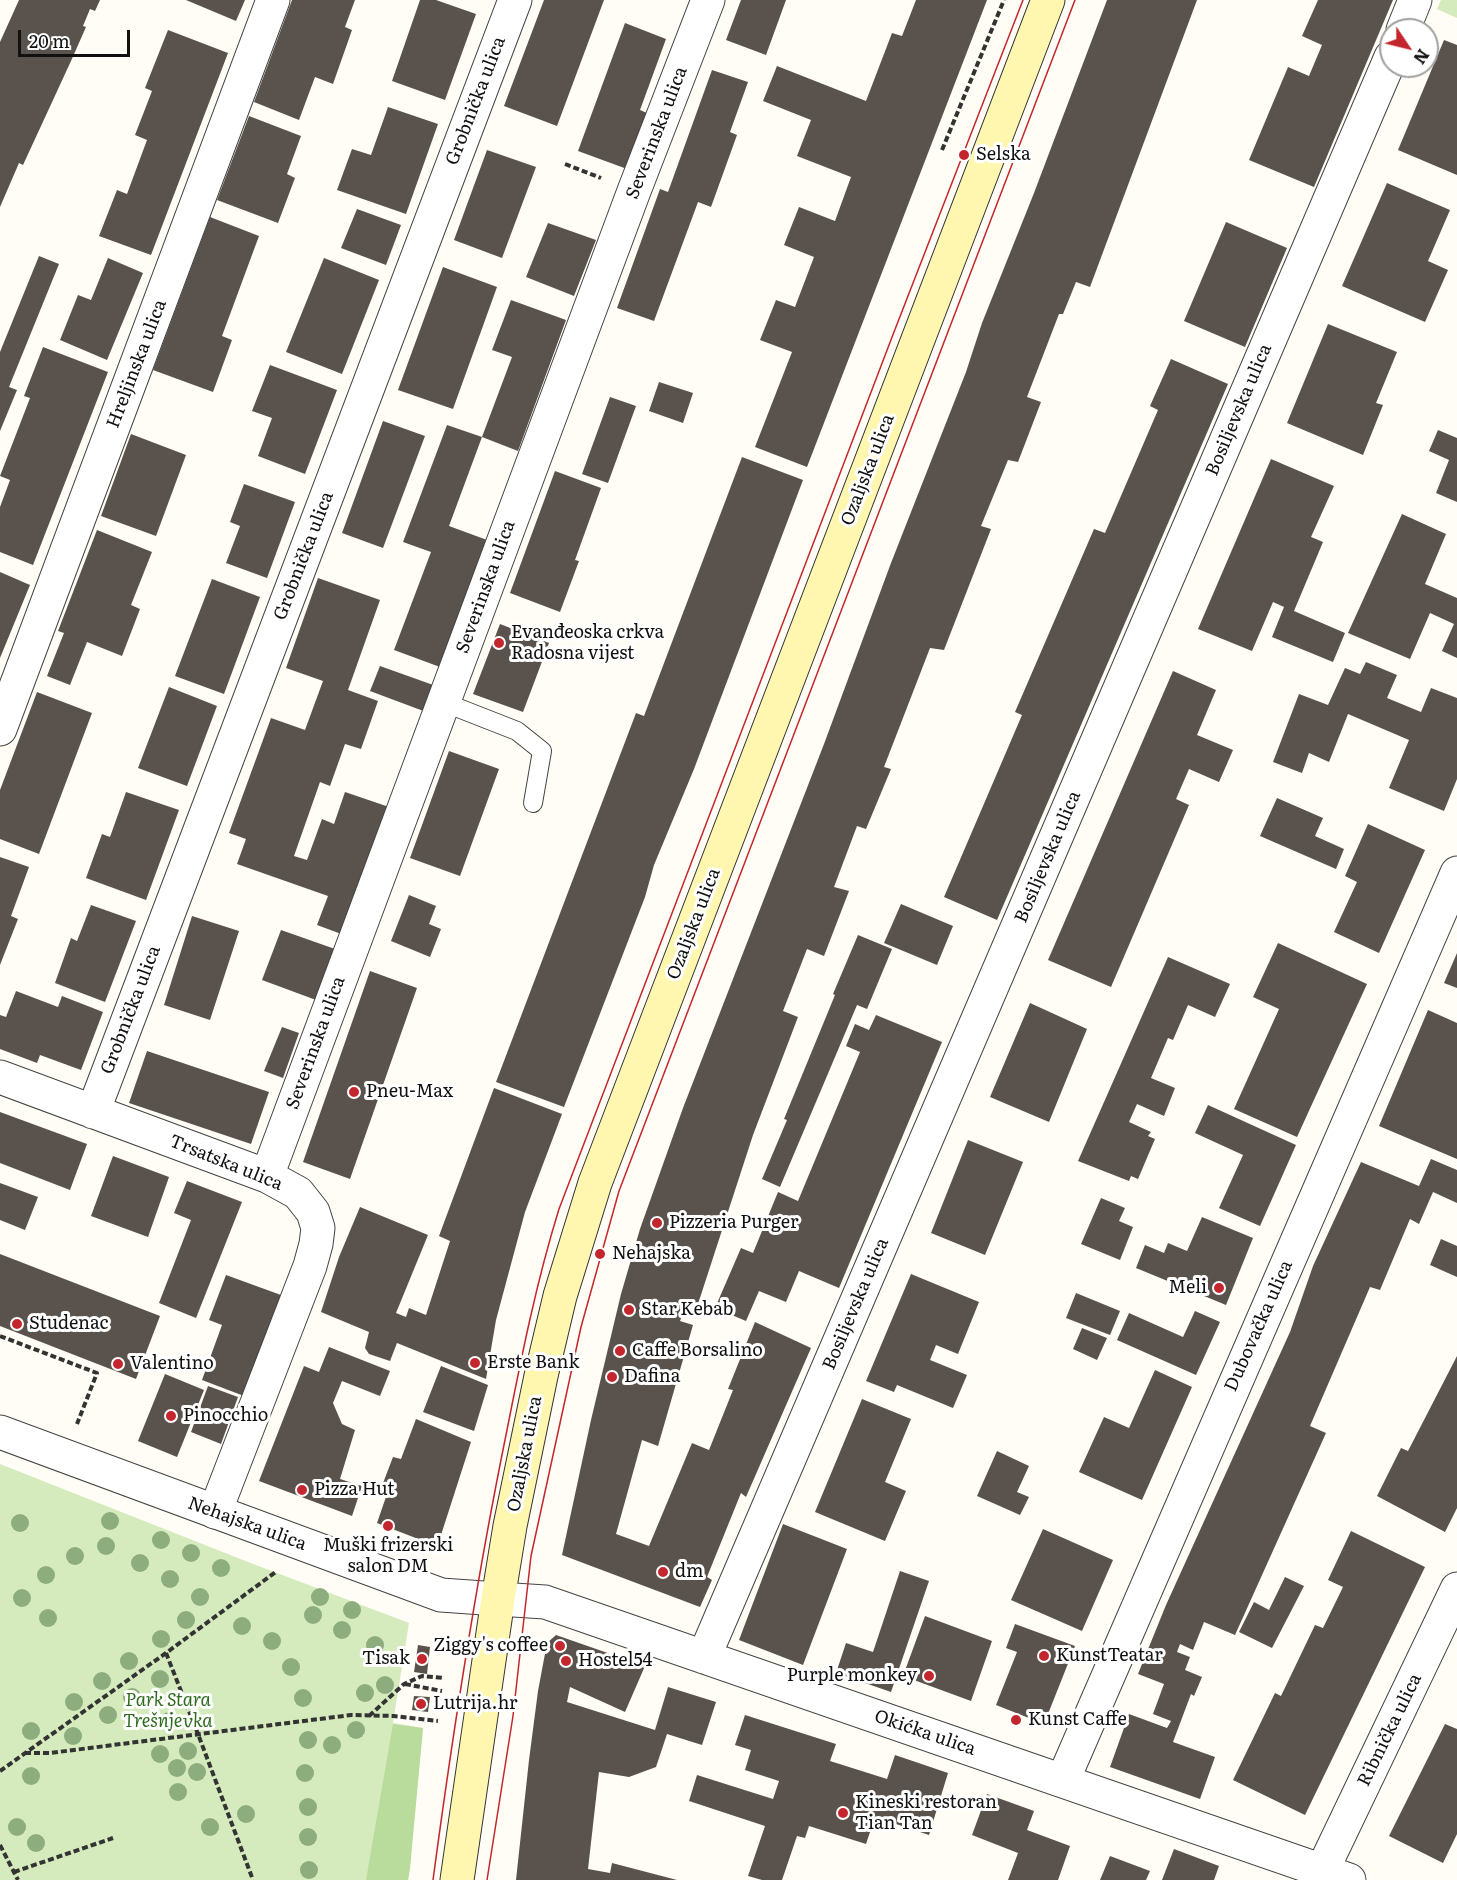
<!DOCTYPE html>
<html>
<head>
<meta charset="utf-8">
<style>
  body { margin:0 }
  #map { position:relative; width:1457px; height:1880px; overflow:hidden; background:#fffdf5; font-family:Literata,serif }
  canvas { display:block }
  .north { position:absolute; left:1379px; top:18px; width:60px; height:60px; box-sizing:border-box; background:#fff; border:2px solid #a0a0a0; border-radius:50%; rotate:125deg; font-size:16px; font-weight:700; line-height:24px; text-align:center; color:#111 }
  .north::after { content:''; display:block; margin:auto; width:21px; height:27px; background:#c4262e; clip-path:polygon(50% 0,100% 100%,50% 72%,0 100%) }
  .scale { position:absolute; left:18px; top:30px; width:112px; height:27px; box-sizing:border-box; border:3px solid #111; border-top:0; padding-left:8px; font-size:18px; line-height:21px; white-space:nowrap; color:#111; -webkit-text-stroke:4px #fff; paint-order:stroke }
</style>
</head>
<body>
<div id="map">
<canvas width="1457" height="1880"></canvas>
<div class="north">N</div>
<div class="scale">20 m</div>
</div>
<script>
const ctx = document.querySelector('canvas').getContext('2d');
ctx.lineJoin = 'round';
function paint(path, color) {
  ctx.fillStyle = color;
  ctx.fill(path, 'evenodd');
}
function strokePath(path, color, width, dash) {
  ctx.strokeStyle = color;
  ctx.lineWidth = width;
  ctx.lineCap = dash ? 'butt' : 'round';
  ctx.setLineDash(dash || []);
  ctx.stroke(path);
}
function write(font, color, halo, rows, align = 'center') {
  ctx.font = font + ' Literata,serif';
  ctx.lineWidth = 6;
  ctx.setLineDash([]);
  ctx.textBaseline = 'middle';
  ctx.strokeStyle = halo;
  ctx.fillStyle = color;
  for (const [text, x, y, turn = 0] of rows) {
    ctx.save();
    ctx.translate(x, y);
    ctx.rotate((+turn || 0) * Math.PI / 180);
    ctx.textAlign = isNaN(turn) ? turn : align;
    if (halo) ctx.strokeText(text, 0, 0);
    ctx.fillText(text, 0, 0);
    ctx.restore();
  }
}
paint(new Path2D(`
  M 1441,0 L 1457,0 L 1457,18 L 1437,9 Z
  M 0,1464 L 248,1562 L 409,1623 L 393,1723 L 423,1728 L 408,1880 L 0,1880 Z`), '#d5ebbd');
paint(new Path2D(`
  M 393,1724 L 423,1728 L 410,1869 L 408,1880 L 366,1880 Z`), '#b9dc9c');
paint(new Path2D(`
  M 19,0 L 100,0 L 95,11 L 90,9 L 83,26 L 86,27 L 71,61 L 23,165 L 19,163 L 0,207 L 0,42 Z
  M 186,0 L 245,0 L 236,21 Z
  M 292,0 L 355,0 L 345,27 L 352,30 L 333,84 L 315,77 L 299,120 L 254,102 Z
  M 420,0 L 436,0 L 476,14 L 445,100 L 392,81 Z
  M 544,0 L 604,0 L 557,126 L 504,106 Z
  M 741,0 L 786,0 L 766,55 L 726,40 Z
  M 916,0 L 987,0 L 807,467 L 755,447 L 792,352 L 760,340 L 776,300 L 795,307 L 814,257 L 784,245 L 799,207 L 835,221 L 851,177 L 797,156 L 811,120 L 763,101 L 777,66 L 866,101 L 892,33 L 902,36 Z
  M 1107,0 L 1197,0 L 1090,287 L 1076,282 L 1063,314 L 1059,314 L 1027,397 L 1041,402 L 1018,462 L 1008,460 L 981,526 L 991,529 L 944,650 L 930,648 L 884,767 L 891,769 L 866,829 L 857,826 L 834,887 L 849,891 L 824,956 L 807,949 L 783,1011 L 798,1017 L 753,1135 L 697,1307 L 687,1302 L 680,1321 L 693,1325 L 658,1446 L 642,1440 L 616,1534 L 649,1546 L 692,1443 L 709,1450 L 733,1390 L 728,1389 L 755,1322 L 811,1348 L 746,1497 L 741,1493 L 707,1577 L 712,1580 L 700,1607 L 562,1555 L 591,1420 L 621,1294 L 640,1229 L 683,1108 L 824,744 L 891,563 L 966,372 L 982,323 L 1034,193 Z
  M 1318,0 L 1393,0 L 1314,187 L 1249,160 L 1288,67 L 1309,76 L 1322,45 L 1302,36 Z
  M 625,23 L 666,39 L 640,110 L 647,113 L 627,169 L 578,151 Z
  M 168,30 L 228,53 L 151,255 L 99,236 L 117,190 L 127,194 L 147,140 L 135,135 L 152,91 L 145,88 Z
  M 1444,40 L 1457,45 L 1457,175 L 1398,150 Z
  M 712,70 L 748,82 L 730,132 L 737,135 L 711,207 L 698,202 L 654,321 L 617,308 L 660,189 L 668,192 Z
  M 388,107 L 438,124 L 406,214 L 337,190 L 352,149 L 371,155 Z
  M 249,116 L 301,136 L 287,174 L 295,178 L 278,223 L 217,200 Z
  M 487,150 L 536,167 L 502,258 L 454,240 Z
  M 1387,183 L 1450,210 L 1428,261 L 1448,270 L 1425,322 L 1342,286 Z
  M 357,209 L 401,225 L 386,265 L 341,248 Z
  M 210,217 L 259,236 L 222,336 L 232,340 L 213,392 L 153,370 Z
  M 1226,222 L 1287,248 L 1245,347 L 1184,321 Z
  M 548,223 L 596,240 L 574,296 L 526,277 Z
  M 39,256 L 59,264 L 9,387 L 17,390 L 0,431 L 0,352 Z
  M 108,258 L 143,273 L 107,360 L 60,340 L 78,295 L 91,300 Z
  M 324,258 L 379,280 L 342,374 L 286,352 Z
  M 443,267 L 497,287 L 453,409 L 398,390 Z
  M 511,300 L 566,320 L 518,451 L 482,437 L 512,357 L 492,350 Z
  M 1328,324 L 1397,352 L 1376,403 L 1383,405 L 1363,455 L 1287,423 Z
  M 43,347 L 108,372 L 33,565 L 0,552 L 0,507 L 10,480 L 0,476 L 30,398 L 24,396 Z
  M 1171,359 L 1228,384 L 997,920 L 944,897 L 1022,715 L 1015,712 L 1094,529 L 1105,533 L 1158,410 L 1150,406 Z
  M 270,365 L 337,390 L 305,474 L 258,456 L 272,418 L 252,411 Z
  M 659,382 L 693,393 L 683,423 L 649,411 Z
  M 610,397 L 636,406 L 608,483 L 582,474 Z
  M 383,421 L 425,436 L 383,548 L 342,533 Z
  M 447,425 L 482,437 L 449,526 L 487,540 L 440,667 L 394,650 L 431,552 L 403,542 Z
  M 1438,430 L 1457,438 L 1457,502 L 1436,493 L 1449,460 L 1429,451 Z
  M 131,434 L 186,455 L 156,536 L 101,516 Z
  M 742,457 L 803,480 L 694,769 L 654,865 L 645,897 L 564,1107 L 496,1082 L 636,713 L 644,716 Z
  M 1271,459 L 1334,486 L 1311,537 L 1323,542 L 1294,611 L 1345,633 L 1333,662 L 1272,637 L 1284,607 L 1273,602 L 1252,651 L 1198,629 Z
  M 555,471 L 601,488 L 575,560 L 579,561 L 560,612 L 510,593 Z
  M 244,484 L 295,502 L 267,578 L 226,563 L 240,526 L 230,522 Z
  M 1402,514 L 1446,534 L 1425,584 L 1457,598 L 1457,658 L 1442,651 L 1454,624 L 1430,613 L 1410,659 L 1348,633 Z
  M 97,530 L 152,552 L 131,605 L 140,609 L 122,656 L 87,642 L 70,685 L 47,676 L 64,633 L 58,631 Z
  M 0,572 L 30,585 L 0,658 Z
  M 318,578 L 380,600 L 348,690 L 378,701 L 361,749 L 345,744 L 330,786 L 320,782 L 294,856 L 307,860 L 322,819 L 334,824 L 345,792 L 389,807 L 344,935 L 317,925 L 328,896 L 237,864 L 246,839 L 229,833 L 271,718 L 305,730 L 323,681 L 286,668 Z
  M 212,579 L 260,597 L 224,694 L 175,676 Z
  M 500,624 L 549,643 L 523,712 L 473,694 Z
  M 1366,662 L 1397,675 L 1387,698 L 1421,712 L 1431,688 L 1457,698 L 1457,779 L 1444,811 L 1389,788 L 1409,740 L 1348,714 L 1329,762 L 1309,753 L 1302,773 L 1273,762 L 1299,694 L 1328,705 L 1345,668 L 1360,674 Z
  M 380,666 L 436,686 L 426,712 L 370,691 Z
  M 1173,671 L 1216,690 L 1197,735 L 1233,750 L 1219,782 L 1189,769 L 1176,799 L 1189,805 L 1111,987 L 1048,960 Z
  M 169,687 L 217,706 L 187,786 L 138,768 Z
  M 37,692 L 92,713 L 39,854 L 0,839 L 0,790 Z
  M 449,751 L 499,769 L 460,876 L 410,858 Z
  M 126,792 L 179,810 L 146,900 L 86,878 L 102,834 L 110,837 Z
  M 1277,798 L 1323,818 L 1315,836 L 1344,849 L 1336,869 L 1260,836 Z
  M 1368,824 L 1425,850 L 1379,953 L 1334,932 L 1357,882 L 1345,876 Z
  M 0,857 L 29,867 L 11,916 L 18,919 L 0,965 Z
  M 409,895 L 436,906 L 429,924 L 441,929 L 430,957 L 391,941 Z
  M 901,904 L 953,926 L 937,965 L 884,943 Z
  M 91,905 L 136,921 L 105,1002 L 55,983 L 71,938 L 77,941 Z
  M 192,916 L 239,931 L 210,1020 L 164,1005 Z
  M 281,930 L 335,949 L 316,1000 L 262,980 Z
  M 858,935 L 892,949 L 867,1009 L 857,1005 L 780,1187 L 762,1179 L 787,1120 L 784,1119 L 835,995 L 833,994 Z
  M 1278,943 L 1367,984 L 1297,1137 L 1234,1109 L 1279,1009 L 1253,997 Z
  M 1457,953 L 1457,988 L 1444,983 Z
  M 1168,957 L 1230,984 L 1215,1017 L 1188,1005 L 1173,1040 L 1168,1038 L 1151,1078 L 1175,1088 L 1164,1116 L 1137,1104 L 1129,1122 L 1151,1132 L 1148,1136 L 1155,1139 L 1138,1179 L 1131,1176 L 1129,1181 L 1078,1161 Z
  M 370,971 L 417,988 L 350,1179 L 303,1162 Z
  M 16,991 L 58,1007 L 62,996 L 103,1012 L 81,1070 L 40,1055 L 37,1063 L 0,1049 L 0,1015 L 6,1017 Z
  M 1030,1003 L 1087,1029 L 1049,1122 L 990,1097 Z
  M 1428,1010 L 1457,1023 L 1457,1159 L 1379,1126 Z
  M 876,1015 L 942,1042 L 839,1288 L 799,1271 L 786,1302 L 759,1291 L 746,1321 L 715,1308 L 741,1248 L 753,1253 L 778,1192 L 798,1201 L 860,1052 L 846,1046 L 855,1024 L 869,1030 Z
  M 282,1027 L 299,1033 L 283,1078 L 264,1071 Z
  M 147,1051 L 269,1092 L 251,1144 L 129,1103 Z
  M 494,1088 L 562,1114 L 525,1212 L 496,1320 L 486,1379 L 397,1343 L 390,1361 L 369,1354 L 365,1348 L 369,1332 L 321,1312 L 339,1257 L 360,1207 L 428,1235 L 396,1313 L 406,1317 L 409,1308 L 426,1315 L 450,1241 L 439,1236 Z
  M 1208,1105 L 1296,1145 L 1260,1226 L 1219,1208 L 1243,1155 L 1195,1133 Z
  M 0,1112 L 87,1144 L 70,1190 L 0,1163 Z
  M 968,1140 L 1023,1162 L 985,1255 L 931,1233 Z
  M 113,1156 L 169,1177 L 148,1237 L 91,1216 Z
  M 1431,1159 L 1457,1170 L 1457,1203 L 1433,1192 L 1419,1224 L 1410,1219 L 1380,1290 L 1370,1287 L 1310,1426 L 1326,1433 L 1235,1635 L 1204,1622 L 1193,1650 L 1180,1644 L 1177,1652 L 1190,1657 L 1185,1670 L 1202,1677 L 1194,1696 L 1191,1694 L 1173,1742 L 1215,1757 L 1200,1799 L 1110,1767 L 1129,1714 L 1167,1728 L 1171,1721 L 1153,1714 L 1164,1684 L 1138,1674 L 1166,1605 L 1290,1332 L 1313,1266 L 1361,1162 L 1419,1186 Z
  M 187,1181 L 242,1202 L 196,1318 L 159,1303 L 191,1220 L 174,1213 Z
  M 0,1183 L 38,1197 L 25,1230 L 0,1220 Z
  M 1101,1198 L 1125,1208 L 1119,1221 L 1133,1227 L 1120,1260 L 1081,1244 Z
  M 1202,1217 L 1253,1238 L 1226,1305 L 1136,1268 L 1145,1245 L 1164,1253 L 1168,1243 L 1187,1251 Z
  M 1441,1239 L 1457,1246 L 1457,1277 L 1430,1265 Z
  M 0,1254 L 160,1316 L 136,1379 L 0,1326 Z
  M 911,1274 L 979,1302 L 958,1354 L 936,1345 L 930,1360 L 967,1375 L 953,1408 L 897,1385 L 894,1392 L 866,1381 Z
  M 226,1275 L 281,1295 L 244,1396 L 202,1380 L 222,1325 L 209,1320 Z
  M 1076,1293 L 1120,1311 L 1110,1335 L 1066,1318 Z
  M 1195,1311 L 1220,1322 L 1196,1375 L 1117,1340 L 1129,1313 L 1183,1337 Z
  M 1082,1328 L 1107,1338 L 1097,1360 L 1073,1349 Z
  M 329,1347 L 390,1371 L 380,1396 L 342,1381 L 333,1403 L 342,1424 L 355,1430 L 340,1479 L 362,1486 L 352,1516 L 259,1481 L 304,1366 L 319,1372 Z
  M 1457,1356 L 1457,1508 L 1445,1532 L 1377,1496 L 1401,1448 L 1408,1451 Z
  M 441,1366 L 488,1385 L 474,1431 L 423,1412 Z
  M 1155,1370 L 1192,1387 L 1142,1500 L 1079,1472 L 1104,1417 L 1129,1428 Z
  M 165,1374 L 204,1390 L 177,1457 L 138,1441 Z
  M 208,1386 L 238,1397 L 221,1444 L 191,1432 Z
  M 862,1399 L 911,1419 L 885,1482 L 906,1491 L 885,1541 L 815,1512 Z
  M 416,1419 L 471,1442 L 441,1535 L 426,1542 L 377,1523 L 387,1494 L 380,1491 L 393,1457 L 401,1459 Z
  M 997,1451 L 1029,1466 L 1017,1492 L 1029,1497 L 1020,1515 L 977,1496 Z
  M 783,1524 L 847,1549 L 803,1665 L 739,1640 Z
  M 1043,1529 L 1113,1560 L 1082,1631 L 1011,1600 Z
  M 1351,1531 L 1425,1567 L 1305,1815 L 1233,1780 L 1275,1693 L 1281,1696 L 1315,1625 L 1323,1628 L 1343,1587 L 1328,1580 Z
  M 900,1571 L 929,1581 L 891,1692 L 836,1673 L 846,1643 L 873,1652 Z
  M 1285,1577 L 1304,1586 L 1272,1648 L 1239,1632 L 1254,1602 L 1269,1610 Z
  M 925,1616 L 992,1641 L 971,1701 L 903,1676 Z
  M 1015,1624 L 1075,1646 L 1044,1724 L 996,1705 L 1017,1652 L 1006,1648 Z
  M 556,1635 L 645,1666 L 625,1712 L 570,1687 L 567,1702 L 655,1730 L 668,1687 L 716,1702 L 702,1745 L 667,1734 L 656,1767 L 629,1777 L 599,1772 L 588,1869 L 610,1873 L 612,1863 L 677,1880 L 516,1880 L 529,1760 L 538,1691 L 547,1643 Z
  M 418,1645 L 430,1647 L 427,1674 L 414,1672 Z
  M 414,1696 L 430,1697 L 428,1712 L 412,1710 Z
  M 745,1715 L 836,1744 L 830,1761 L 887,1779 L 895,1755 L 948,1773 L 929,1835 L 875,1817 L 866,1844 L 809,1826 L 805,1838 L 797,1836 L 782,1880 L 762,1880 L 748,1876 L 765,1826 L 689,1801 L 697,1775 L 773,1799 L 779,1781 L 745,1770 L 751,1750 L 735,1745 Z
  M 1445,1724 L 1457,1729 L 1457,1834 L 1443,1863 L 1389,1836 Z
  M 987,1794 L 1034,1811 L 1027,1830 L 1070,1846 L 1058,1880 L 1008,1880 L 1018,1853 L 972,1835 Z
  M 1174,1849 L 1219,1866 L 1214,1880 L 1162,1880 Z
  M 1110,1856 L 1150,1871 L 1146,1880 L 1100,1880 Z`), '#5a524d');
const service = new Path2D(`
  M 443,702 L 517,731 L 542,751 L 533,803`);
const minor = new Path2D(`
  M 1403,30 L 1415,0
  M 0,729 L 273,0
  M 0,1077 L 267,1176 L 298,1193 L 313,1212 L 318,1228 L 316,1244 L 310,1266 L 215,1512
  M 93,1112 L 515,0
  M 267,1176 L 634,191 L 708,0
  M 498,1599 L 545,1602 L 1349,1880
  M 704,1657 L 1391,57
  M 1063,1780 L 1457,873
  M 1322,1871 L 1457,1589`);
const tertiary = new Path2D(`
  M 0,1432 L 441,1595 L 498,1599`);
const secondary = new Path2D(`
  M 457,1880 L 498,1599 L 510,1526 L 541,1376 L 560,1296 L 595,1183 L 1048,0`);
strokePath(service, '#444', 20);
strokePath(minor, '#444', 35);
strokePath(tertiary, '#444', 35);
strokePath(secondary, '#333', 35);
strokePath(new Path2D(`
  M 942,150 L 1004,0
  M 565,164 L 601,178
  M 0,1336 L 97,1373 L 77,1424
  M 166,1653 L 198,1734 L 253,1880
  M 405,1684 L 442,1691
  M 369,1716 L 404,1684 L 422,1676 L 444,1678
  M 25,1753 L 50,1753 L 351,1715 L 394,1716 L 438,1721
  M 0,1771 L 166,1653 L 277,1571
  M 0,1845 L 18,1880
  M 14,1872 L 113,1838`), '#333', 4, [6, 3]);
strokePath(service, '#fff', 18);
strokePath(minor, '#fff', 33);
strokePath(tertiary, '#fff', 33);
strokePath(secondary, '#fff6b0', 33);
strokePath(new Path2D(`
  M 433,1880 C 453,1731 476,1582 506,1435 C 521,1359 536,1283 559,1209 L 894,332 L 1023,0
  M 487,1880 L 513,1716 L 531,1556 L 581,1327 L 619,1191 L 1075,0`), '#c4262e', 1.5);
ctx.fillStyle = '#8dad7f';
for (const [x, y] of [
  [110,1521],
  [20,1523],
  [161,1540],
  [106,1546],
  [191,1553],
  [75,1556],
  [140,1563],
  [221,1568],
  [46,1575],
  [170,1579],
  [200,1597],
  [320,1597],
  [22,1598],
  [352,1610],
  [313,1615],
  [48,1618],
  [186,1620],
  [242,1626],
  [342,1630],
  [161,1639],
  [272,1641],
  [375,1645],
  [129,1661],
  [291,1667],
  [160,1679],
  [102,1681],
  [385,1685],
  [365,1693],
  [132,1697],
  [303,1698],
  [74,1702],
  [108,1715],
  [169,1721],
  [356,1730],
  [31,1731],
  [73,1736],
  [308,1740],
  [332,1745],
  [188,1751],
  [160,1754],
  [177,1768],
  [197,1772],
  [305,1773],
  [31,1776],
  [178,1792],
  [308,1807],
  [246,1814],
  [17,1827],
  [210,1827],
  [308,1837],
  [36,1843],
  [309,1870]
]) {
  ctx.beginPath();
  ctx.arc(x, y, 9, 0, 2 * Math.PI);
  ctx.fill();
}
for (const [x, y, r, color] of [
  [964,155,6,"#c4262e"],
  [499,643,6,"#c4262e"],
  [354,1092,6,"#c4262e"],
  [657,1223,6,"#c4262e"],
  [600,1254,6,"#c4262e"],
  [1219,1288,6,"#c4262e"],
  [629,1310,6,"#c4262e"],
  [17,1324,6,"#c4262e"],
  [620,1351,6,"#c4262e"],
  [475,1363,6,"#c4262e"],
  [118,1364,6,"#c4262e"],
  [612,1377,6,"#c4262e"],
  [171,1416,6,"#c4262e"],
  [302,1490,6,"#c4262e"],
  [388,1526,6,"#c4262e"],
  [663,1572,6,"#c4262e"],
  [560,1646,6,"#c4262e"],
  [1044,1656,6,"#c4262e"],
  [422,1659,6,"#c4262e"],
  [566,1661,6,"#c4262e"],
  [929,1676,6,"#c4262e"],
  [421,1704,6,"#c4262e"],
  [1016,1720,6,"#c4262e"],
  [843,1813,6,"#c4262e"]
]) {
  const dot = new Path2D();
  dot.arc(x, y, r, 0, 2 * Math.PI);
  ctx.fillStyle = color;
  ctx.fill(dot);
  strokePath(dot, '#fff', 2);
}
write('18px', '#111', '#fff', [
  ["Grobnička ulica",476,101,-69],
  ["Severinska ulica",657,133,-69],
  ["Hreljinska ulica",137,364,-69],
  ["Bosiljevska ulica",1239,410,-67],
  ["Ozaljska ulica",868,470,-69],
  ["Grobnička ulica",304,556,-69],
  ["Severinska ulica",486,587,-70],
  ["Bosiljevska ulica",1048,857,-67],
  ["Ozaljska ulica",694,924,-69],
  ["Grobnička ulica",131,1010,-69],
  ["Severinska ulica",316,1043,-70],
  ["Trsatska ulica",226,1163,22],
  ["Bosiljevska ulica",856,1304,-67],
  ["Dubovačka ulica",1259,1326,-66],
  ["Ozaljska ulica",525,1454,-79],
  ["Nehajska ulica",247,1524,20],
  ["Ribnička ulica",1390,1730,-64],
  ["Okićka ulica",925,1733,19]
]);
write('18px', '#111', '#fff', [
  ["Selska",976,155],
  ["Evanđeoska crkva",511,633],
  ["Radosna vijest",511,654],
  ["Pneu-Max",366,1092],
  ["Pizzeria Purger",669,1223],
  ["Nehajska",612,1254],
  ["Meli",1207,1288,"right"],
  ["Star Kebab",641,1310],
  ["Studenac",29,1324],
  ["Caffe Borsalino",632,1351],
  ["Erste Bank",487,1363],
  ["Valentino",130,1364],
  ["Dafina",624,1377],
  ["Pinocchio",183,1416],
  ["Pizza Hut",314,1490],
  ["Muški frizerski",388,1546,"center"],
  ["salon DM",388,1567,"center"],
  ["dm",675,1572],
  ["Ziggy's coffee",548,1646,"right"],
  ["KunstTeatar",1056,1656],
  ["Tisak",410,1659,"right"],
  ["Hostel54",578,1661],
  ["Purple monkey",917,1676,"right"],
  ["Lutrija.hr",433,1704],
  ["Kunst Caffe",1028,1720],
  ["Kineski restoran",855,1803],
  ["Tian Tan",855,1824]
], 'left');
write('italic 18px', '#2f6b1f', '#fff', [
  ["Park Stara",168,1701],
  ["Trešnjevka",168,1722]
]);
</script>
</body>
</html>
